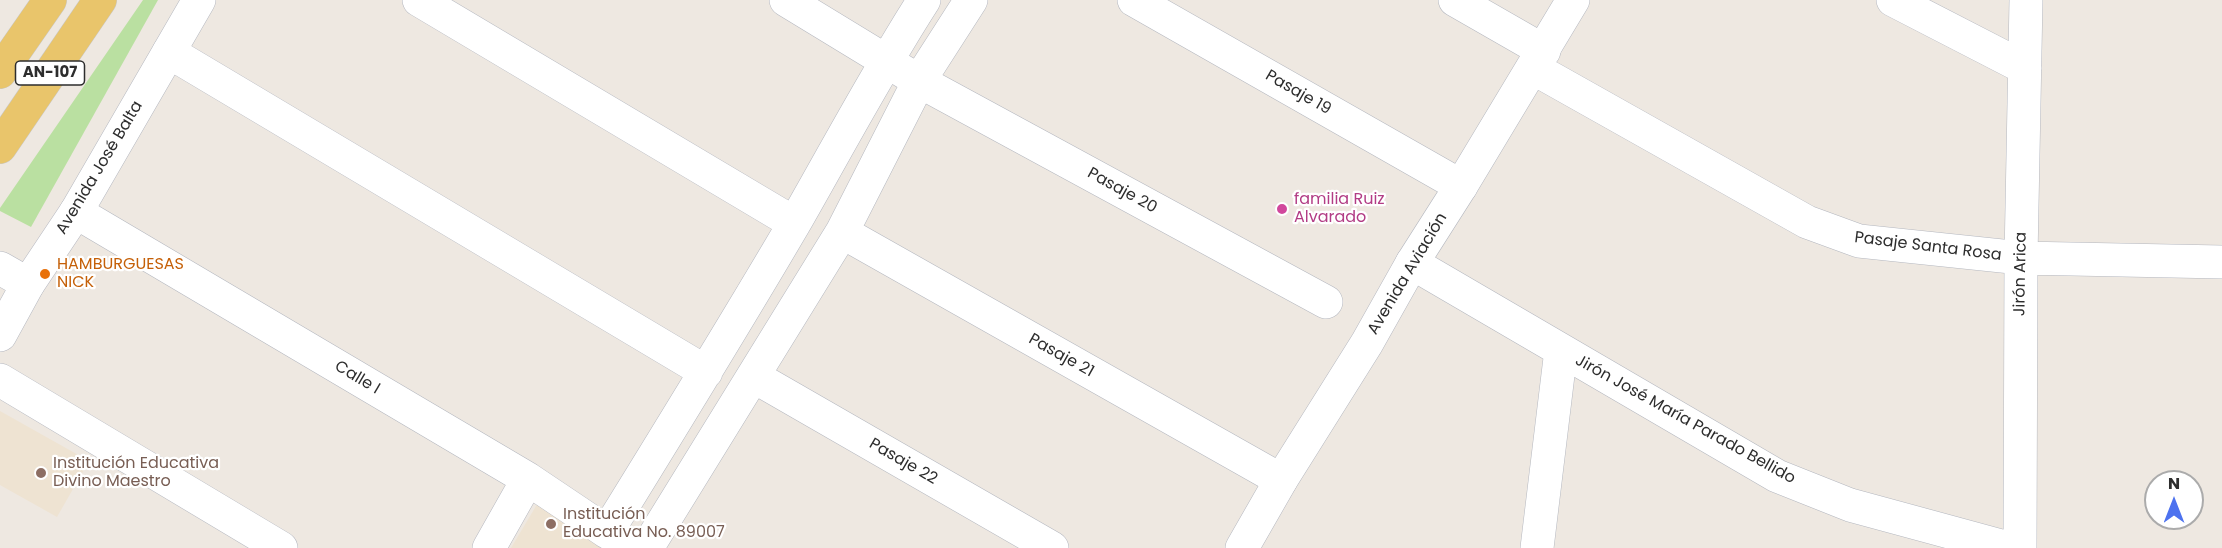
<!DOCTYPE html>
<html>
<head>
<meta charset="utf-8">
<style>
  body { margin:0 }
  #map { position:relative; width:2222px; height:548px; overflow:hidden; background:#eee8e1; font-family:Poppins,sans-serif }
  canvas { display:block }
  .north { position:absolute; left:2144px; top:470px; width:60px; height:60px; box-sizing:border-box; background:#fff; border:2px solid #ababab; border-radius:50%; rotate:0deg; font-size:16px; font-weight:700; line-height:24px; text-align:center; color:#2d2d2d }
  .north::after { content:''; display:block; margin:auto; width:21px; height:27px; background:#4d72ef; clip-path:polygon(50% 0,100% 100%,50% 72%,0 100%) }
</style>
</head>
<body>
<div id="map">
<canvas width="2222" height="548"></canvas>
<div class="north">N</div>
</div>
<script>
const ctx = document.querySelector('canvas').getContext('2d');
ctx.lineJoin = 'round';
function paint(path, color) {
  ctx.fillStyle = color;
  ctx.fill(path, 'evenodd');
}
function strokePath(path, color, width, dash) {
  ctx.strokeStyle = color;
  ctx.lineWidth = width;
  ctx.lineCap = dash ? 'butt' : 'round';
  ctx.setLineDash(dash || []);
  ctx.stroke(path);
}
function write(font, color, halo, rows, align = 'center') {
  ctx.font = font + ' Poppins,sans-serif';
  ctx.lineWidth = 4.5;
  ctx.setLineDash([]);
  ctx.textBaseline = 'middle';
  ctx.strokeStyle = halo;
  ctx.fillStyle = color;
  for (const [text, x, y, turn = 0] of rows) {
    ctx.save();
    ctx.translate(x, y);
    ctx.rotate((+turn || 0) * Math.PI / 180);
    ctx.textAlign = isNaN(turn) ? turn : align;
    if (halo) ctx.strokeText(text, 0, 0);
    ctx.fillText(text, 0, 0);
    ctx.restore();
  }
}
paint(new Path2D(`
  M 0,411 L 89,461 L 57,517 L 0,485 Z
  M 539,501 L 616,548 L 511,548 Z`), '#eee3d2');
paint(new Path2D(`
  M 143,0 L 158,0 L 31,227 L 0,211 L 0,208 Z`), '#bae0a1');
const street = new Path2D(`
  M 419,0 L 794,223
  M 786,0 L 919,81 L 1326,302
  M 1134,0 L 1461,186
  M 1455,0 L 1544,51
  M 1893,0 L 2025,68
  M 169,52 L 706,372
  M 1533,68 L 1807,222 L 1859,241 L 2021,258 L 2222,262
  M 76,212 L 528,479 L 607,532 L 635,548
  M 842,232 L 1281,480
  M 1412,263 L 1777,476 L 1850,505 L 2008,548
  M 0,268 L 28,284
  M 753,376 L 1052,548
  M 0,380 L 281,548
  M 607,532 C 670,430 733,328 794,224 C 837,149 877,73 924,0
  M 489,548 L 528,479
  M 647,548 L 842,232 L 919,81 L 971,0
  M 1537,548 L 1561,350
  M 2020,548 L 2021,258 L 2026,0`);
const secondary = new Path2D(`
  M 0,335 L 28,284 L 76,212 L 199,0
  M 1242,548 L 1281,480 L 1367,343 L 1412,263 L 1461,186 L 1573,0`);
const primary = new Path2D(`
  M 0,72 L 50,0
  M 0,147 L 100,0`);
strokePath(street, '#b4b7bf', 34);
strokePath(secondary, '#b4b7bf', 34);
strokePath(primary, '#c8c8c8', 34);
strokePath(street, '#fff', 33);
strokePath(secondary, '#fff', 33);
strokePath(primary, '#e9c56b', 33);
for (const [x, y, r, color] of [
  [1282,209,6,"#d1479c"],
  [45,274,6,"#e8710a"],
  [41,473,6,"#8d6e63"],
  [551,524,6,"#8d6e63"]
]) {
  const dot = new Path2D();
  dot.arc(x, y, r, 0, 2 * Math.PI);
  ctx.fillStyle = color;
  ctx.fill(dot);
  strokePath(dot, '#fff', 2);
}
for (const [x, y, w] of [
  [50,73,69]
]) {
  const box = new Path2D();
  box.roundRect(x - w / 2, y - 12, w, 24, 4.5);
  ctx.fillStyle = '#fff';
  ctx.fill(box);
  strokePath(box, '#2d2d2d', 1.5);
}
write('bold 15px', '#2d2d2d', null, [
  ["AN-107",50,73]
]);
write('16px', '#2d2d2d', '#fff', [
  ["Pasaje 19",1298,93,30],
  ["Avenida José Balta",100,168,-59],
  ["Pasaje 20",1122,191,29],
  ["Pasaje Santa Rosa",1928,247,7],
  ["Avenida Aviación",1408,274,-59],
  ["Jirón Arica",2021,274,-89],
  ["Pasaje 21",1061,356,29],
  ["Calle I",357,378,31],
  ["Jirón José María Parado Bellido",1685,420,29],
  ["Pasaje 22",903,462,30]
]);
write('16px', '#b23c85', '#fff', [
  ["familia Ruiz",1294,200],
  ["Alvarado",1294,218]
], 'left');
write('16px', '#c56008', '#fff', [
  ["HAMBURGUESAS",57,265],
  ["NICK",57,283]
], 'left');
write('16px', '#785e54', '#fff', [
  ["Institución Educativa",53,464],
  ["Divino Maestro",53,482],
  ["Institución",563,515],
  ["Educativa No. 89007",563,533]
], 'left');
</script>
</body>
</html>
